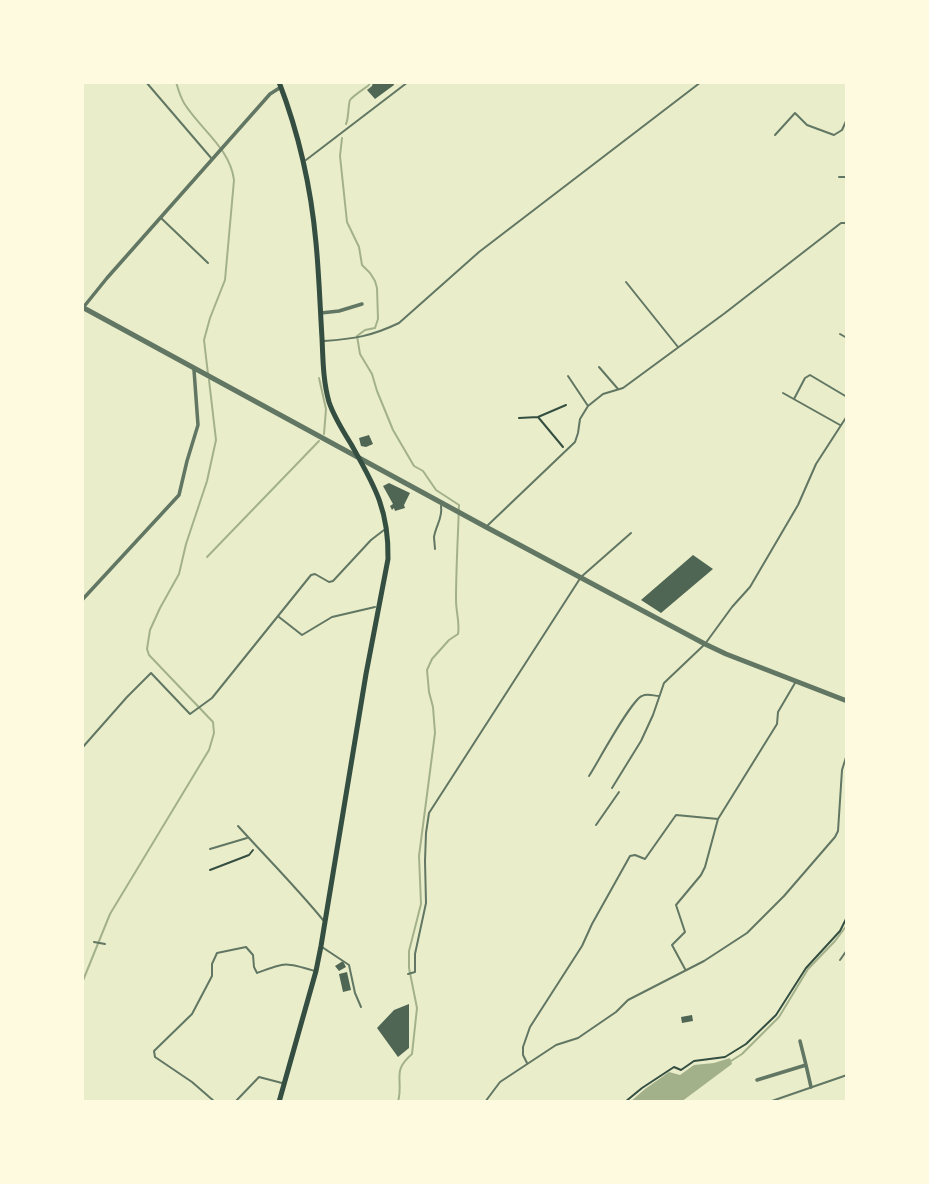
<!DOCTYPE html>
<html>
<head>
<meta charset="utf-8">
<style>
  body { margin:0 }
  #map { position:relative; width:929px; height:1184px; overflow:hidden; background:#e9edc9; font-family:Barlow,sans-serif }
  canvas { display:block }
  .frame { position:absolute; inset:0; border:84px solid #fefae0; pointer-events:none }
</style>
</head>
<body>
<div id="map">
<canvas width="929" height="1184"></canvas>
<div class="frame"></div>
</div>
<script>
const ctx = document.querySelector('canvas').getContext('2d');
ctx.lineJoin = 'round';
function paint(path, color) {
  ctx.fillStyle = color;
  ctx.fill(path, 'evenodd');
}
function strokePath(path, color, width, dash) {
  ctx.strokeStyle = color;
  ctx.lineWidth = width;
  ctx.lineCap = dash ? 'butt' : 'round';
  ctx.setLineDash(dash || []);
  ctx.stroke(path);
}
paint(new Path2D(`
  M 730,1058 L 732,1064 L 681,1102 L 630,1102 L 645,1089 L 669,1072 L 680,1075 L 694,1065 L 714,1063 Z`), '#a3b18a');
strokePath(new Path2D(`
  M 176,82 C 178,89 180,96 184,103 C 200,129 230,148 234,180 L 225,280 L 210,318 L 204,340 L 208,374
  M 346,124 C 349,117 348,105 350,100 C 354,95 364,89 369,85 L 370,82
  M 342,138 L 340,156 L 347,222 L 359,247 L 362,265 L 370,273 L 375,281 L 377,288 L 378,319 L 375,328 L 365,330 L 357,336 L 360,354 L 372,374 L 377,391 L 393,430 L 414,466 L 423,471 L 436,490 L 459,505 C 458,537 456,569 456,600 C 456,612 460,623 458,634 L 449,640 L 432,659 L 427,670 L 429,692 L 433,707 L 435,733 L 419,856 L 421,904 L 409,951 L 409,968 L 417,1008 L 412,1054 C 391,1072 404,1079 398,1102
  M 319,378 L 326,409 L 324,434
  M 207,557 L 319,441
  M 82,983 L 110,914 L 209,750 L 214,733 L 213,722 L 149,655 L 147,649 L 150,630 L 160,608 L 179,574 L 186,544 L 207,481 L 216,440 L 209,380
  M 731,1061 L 742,1054 L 779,1017 L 808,969 L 835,941 L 847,925`), '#a3b18a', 2);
paint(new Path2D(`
  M 373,82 L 393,82 L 394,85 L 375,99 L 367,90 L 372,86 Z
  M 369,435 L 373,444 L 366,447 L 361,446 L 359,438 Z
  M 389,483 L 410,493 L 404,505 L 405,508 L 395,511 L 394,508 L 392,510 L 390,506 L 393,504 L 383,486 Z
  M 693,555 L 713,569 L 661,613 L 641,600 Z
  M 343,961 L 346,967 L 339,971 L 335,966 Z
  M 347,972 L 351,990 L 343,992 L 339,974 Z
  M 409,1004 L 409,1048 L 398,1057 L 377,1028 L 394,1010 Z
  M 692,1015 L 693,1021 L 682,1023 L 681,1017 Z`), '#4f6655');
strokePath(new Path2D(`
  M 538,417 L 563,447
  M 519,418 L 538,417 L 566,405
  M 210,870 L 249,855 L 253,850
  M 625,1102 L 642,1088 L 674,1067 L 681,1070 L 694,1061 L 725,1057 L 746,1044 L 776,1015 L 806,968 L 840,931 L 847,917`), '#344e41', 2);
strokePath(new Path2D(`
  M 146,82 L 212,159
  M 775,135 L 795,113 L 807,125 L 834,135 L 842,130 L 847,119
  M 306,160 L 408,82
  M 839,177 L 847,177
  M 161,218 L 208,263
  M 626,282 L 678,347
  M 840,334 L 847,338
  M 324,341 C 354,339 372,336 399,323 L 479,252 L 701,82
  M 599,367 L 618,389
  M 568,376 L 588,406
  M 783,393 L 840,425
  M 794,399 L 805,378 L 810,375 L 847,397
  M 487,526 L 575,442 L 578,433 L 580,419 L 588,406 L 603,394 L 623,388 L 725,313 L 841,223 L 847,223
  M 435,549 C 435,548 434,538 434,537 C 436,525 443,518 441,506
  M 279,617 L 302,635 L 332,617 L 375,607
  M 82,748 L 127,697 L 151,673 L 190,714 L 212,698 L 311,575 L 315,574 L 329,582 L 333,581 L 371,540 L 384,530
  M 589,776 C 598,762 631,700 642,696 C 647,693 654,696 659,696
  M 612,788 L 641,741 L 653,715 L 664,683 L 705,644 L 732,607 L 750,587 L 798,505 L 816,464 L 847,416
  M 596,825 L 619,792
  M 238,826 C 266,857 296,887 323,920
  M 210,849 L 247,838
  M 94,942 L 105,944
  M 322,947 L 349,965 L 355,993 L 361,1007
  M 840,960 L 847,950
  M 685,969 L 672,945 L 685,932 L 676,905 L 701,875 L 705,867 L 718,819 L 777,724 L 778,712 L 795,683
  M 408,974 L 415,972 L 415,954 L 426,903 L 425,861 L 426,833 L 429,813 L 581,577 L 631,533
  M 527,1063 L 523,1055 L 523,1047 L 530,1027 L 582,946 L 592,924 L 630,856 L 635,855 L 645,859 L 676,815 L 718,819
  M 215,1102 L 192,1082 L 155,1057 L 154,1051 L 192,1014 L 212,976 L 212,964 L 217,953 L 246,947 L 253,955 L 254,967 L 257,973 C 286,962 285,962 315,971
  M 235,1102 L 259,1077 L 282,1083
  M 485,1102 L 500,1082 L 556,1045 L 578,1038 L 616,1012 L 628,1000 L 704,961 L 747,933 L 784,896 L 835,837 L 838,831 L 842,770 L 847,754
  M 769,1102 L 847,1075`), '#617663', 2);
strokePath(new Path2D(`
  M 82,309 L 107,278 L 270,94 L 281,87
  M 321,313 L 339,311 L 362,304
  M 82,600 L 179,495 L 187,461 L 198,425 L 194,370
  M 800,1041 L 806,1065
  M 757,1080 L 806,1065 L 811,1087`), '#617663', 3.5);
strokePath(new Path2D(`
  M 82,307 L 486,527 L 705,644 L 726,654 L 847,701`), '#617663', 5);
strokePath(new Path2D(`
  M 279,1102 L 316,971 L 321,946 L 366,674 L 388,559 C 389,509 374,485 351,444 C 343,431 334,417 329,402 C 323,381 323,359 322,338 C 320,306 319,274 316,243 C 311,187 299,134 279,82`), '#344e41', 5);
</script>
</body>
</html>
